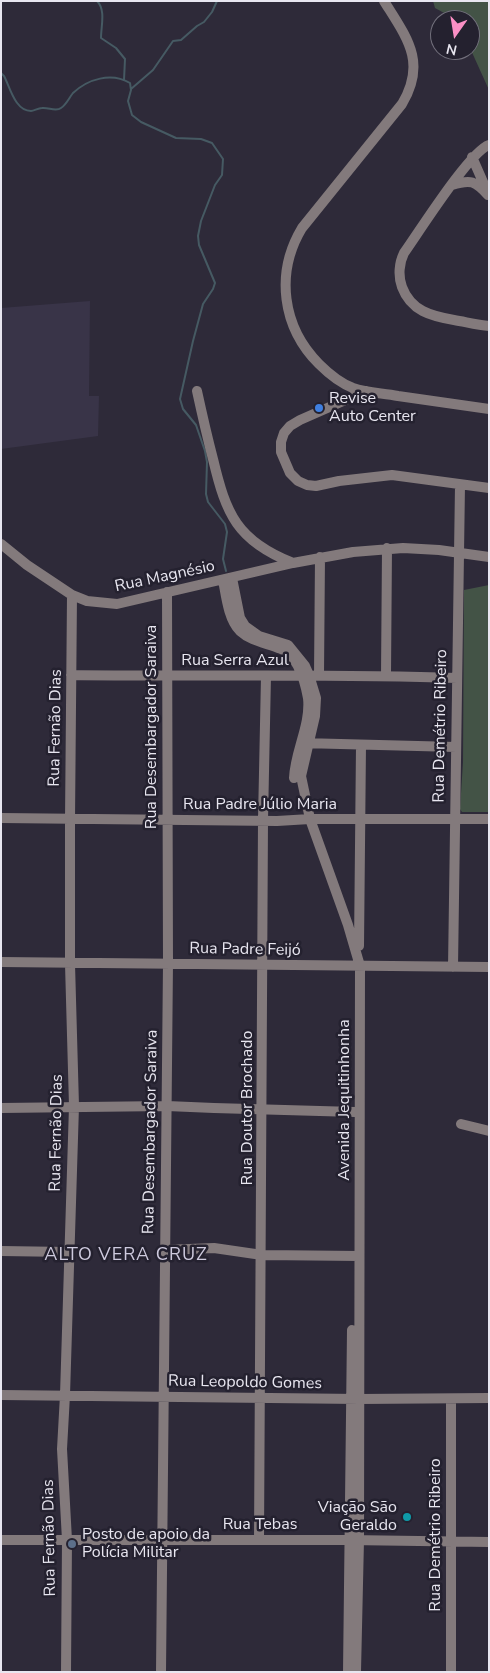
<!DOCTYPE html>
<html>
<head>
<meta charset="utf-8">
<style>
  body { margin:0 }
  #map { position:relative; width:490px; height:1673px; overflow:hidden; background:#2e2a39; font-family:"Nunito Sans",sans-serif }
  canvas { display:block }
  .frame { position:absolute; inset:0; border:2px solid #e8e6f0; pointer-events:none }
  .north { position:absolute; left:430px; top:10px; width:50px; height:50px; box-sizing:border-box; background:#24212f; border:1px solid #72707c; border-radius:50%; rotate:193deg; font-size:14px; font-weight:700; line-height:20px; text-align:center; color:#e8e6f0 }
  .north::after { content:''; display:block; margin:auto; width:18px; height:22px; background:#fb8fc5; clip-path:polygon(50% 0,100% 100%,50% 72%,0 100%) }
</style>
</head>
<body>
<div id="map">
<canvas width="490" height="1673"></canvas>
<div class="frame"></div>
<div class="north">N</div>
</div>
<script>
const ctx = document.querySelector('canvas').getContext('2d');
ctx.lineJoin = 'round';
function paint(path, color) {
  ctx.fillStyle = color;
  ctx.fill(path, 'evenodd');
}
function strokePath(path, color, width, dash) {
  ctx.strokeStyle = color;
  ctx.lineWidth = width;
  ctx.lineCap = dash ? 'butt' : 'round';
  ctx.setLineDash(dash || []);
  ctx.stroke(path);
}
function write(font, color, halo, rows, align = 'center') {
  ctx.font = font + ' "Nunito Sans",sans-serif';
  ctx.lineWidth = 5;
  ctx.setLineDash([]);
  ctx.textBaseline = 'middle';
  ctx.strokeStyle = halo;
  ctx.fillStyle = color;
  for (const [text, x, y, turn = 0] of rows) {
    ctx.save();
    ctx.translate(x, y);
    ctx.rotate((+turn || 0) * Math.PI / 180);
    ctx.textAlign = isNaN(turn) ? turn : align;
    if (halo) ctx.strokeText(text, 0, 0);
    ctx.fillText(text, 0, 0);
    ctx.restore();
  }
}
paint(new Path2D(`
  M 90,301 L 89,396 L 99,396 L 98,436 L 1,449 L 1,308 Z`), '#393448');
paint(new Path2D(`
  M 433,1 L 489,1 L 489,90 L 470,48 L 470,20 L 457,20 L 435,8 Z
  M 489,585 L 489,812 L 462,812 L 460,809 L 463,762 L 464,590 Z`), '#435346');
strokePath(new Path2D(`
  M 97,1 C 106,10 101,26 101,38 L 116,48 L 125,59 L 124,80
  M 1,73 L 4,76 C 10,87 15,111 31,111 C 34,111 38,108 42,108 C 48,107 56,112 61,108 C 66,105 69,98 73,93 C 88,79 111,72 130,83 L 131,90 L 128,101 L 132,115 L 141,122 L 176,138 L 201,139 L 212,143 L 223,159 L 222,175 L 215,185 L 201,221 L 198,236 L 199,245 L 215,283 L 213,289 L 203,304 L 193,341 L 180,399 L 183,409 L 196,425 L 205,451 L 207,462 L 206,494 L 208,502 L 225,524 L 227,532 L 223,559 L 226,571
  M 131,89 L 153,70 L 173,41 L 181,40 L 197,26 L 204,22 L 212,12 L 217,1`), '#465a63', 2);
strokePath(new Path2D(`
  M 384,1 C 407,38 427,62 402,104 L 302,228 C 275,273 282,327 319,364 C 328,373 340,383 353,388 C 367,393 383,393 398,396 C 428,400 459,405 489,409
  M 489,145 C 470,151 419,232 404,253 C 399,263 398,276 402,287 C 411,311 431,316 454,320 C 466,322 477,325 489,326
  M 472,157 L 487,191
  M 452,185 C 471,179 475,181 488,195
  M 197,391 C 202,414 207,436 213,459 C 226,514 237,541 293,563
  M 366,391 L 300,420 L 290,426 L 284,433 L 281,442 L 281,452 L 290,473 L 298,481 L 307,485 L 316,486 L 339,481 L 392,475 L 489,488
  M 1,544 L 27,565 L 72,595 L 87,601 L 117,604 L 293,563 L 353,552 L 403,548 L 439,550 L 489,557
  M 232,578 L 240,618 L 245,626 L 259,636 L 288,645 L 305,666 L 309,675 L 316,698 L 315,716 L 301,776 L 310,819 L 348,925 L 360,966 L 359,1540 L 356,1672
  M 223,580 C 226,595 228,619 240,631 C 252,642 267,643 281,649 C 298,656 305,682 308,698 C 311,725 295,751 294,778
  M 71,675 C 200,677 329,673 457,678
  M 319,675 L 320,557
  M 386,675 L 387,548
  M 302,743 L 456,747
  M 1,818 L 277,821 L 310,819 L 489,819
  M 359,946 L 361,745
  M 1,962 L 489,967
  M 453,967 L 460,485
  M 1,1108 L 167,1106 L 214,1108 L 355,1112
  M 461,1124 L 489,1131
  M 164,1250 L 214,1248 L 262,1255 L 359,1256
  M 1,1251 L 68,1252
  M 1,1395 L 359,1399 L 489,1398
  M 451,1399 L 451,1672
  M 1,1540 L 349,1540 L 489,1542
  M 259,1540 L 263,820 L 266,676
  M 66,1672 L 67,1540 L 62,1449 L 65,1395 L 74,1106 L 70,964 L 70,820 L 72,595
  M 161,1672 L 168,963 L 167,592
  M 348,1672 L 352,1330`), '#837a7c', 10);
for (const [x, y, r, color] of [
  [319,408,5,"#3f7fe0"],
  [407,1517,5,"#0f9aa8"],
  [72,1544,5,"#5c6f8a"]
]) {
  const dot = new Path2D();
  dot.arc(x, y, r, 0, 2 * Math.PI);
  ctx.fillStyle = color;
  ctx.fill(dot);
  strokePath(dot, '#24212f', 2);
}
write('16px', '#e8e6f0', '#24212f', [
  ["Revise",329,399],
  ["Auto Center",329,417],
  ["Viação São",397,1508,"right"],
  ["Geraldo",397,1526,"right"],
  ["Posto de apoio da",82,1535],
  ["Polícia Militar",82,1553]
], 'left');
write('16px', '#e8e6f0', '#24212f', [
  ["Rua Magnésio",165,577,-12],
  ["Rua Serra Azul",235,661],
  ["Rua Demétrio Ribeiro",441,726,-89],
  ["Rua Desembargador Saraiva",152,727,-90],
  ["Rua Fernão Dias",56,728,-89],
  ["Rua Padre Júlio Maria",260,805],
  ["Rua Padre Feijó",245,950,1],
  ["Avenida Jequitinhonha",345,1100,-90],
  ["Rua Doutor Brochado",248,1108,-90],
  ["Rua Desembargador Saraiva",151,1132,-89],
  ["Rua Fernão Dias",57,1133,-89],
  ["Rua Leopoldo Gomes",245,1383,1],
  ["Rua Tebas",260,1525],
  ["Rua Demétrio Ribeiro",436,1535,-90],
  ["Rua Fernão Dias",50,1538,-91]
]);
ctx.letterSpacing = '1px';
write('18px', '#cecade', '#24212f', [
  ["ALTO VERA CRUZ",126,1256]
]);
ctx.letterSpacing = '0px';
</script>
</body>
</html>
